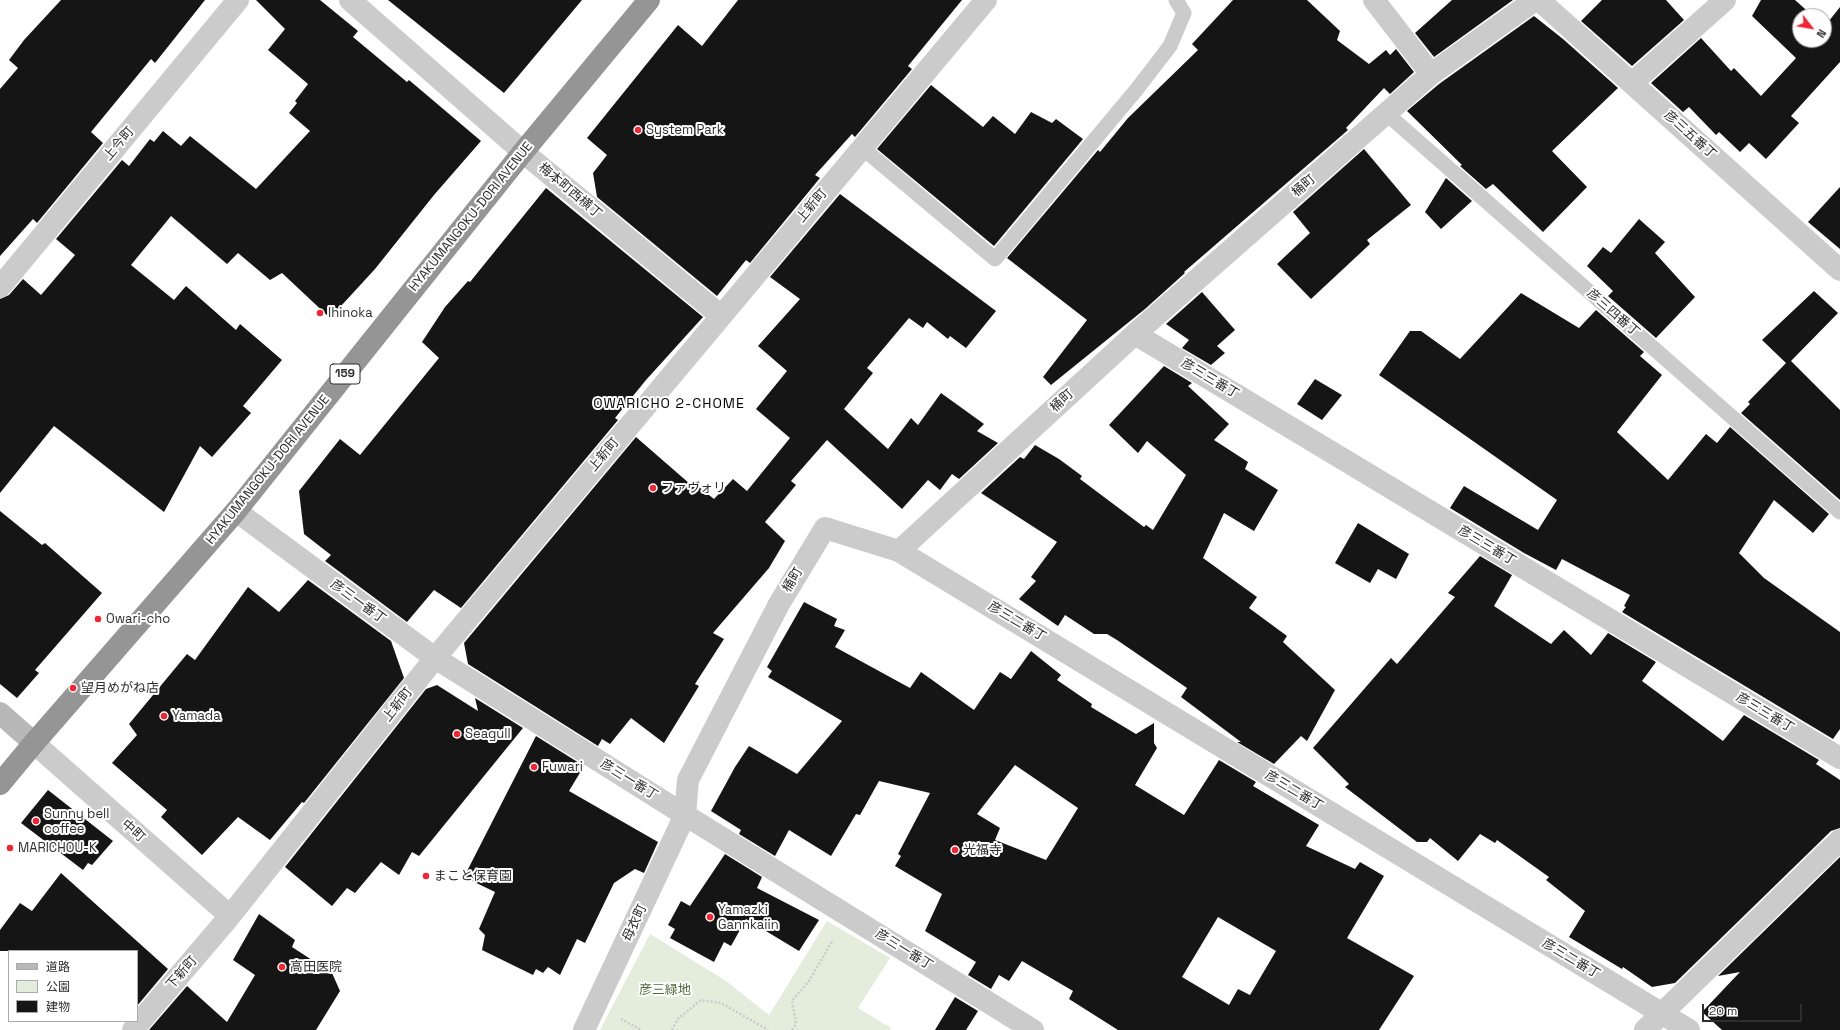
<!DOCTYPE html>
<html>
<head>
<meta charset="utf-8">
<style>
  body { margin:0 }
  #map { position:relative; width:1840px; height:1030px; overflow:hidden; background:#fff; font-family:"Space Grotesk","Noto Sans JP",sans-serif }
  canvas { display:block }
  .legend { position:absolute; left:8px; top:950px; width:130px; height:72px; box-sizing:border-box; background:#fff; border:1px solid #ababab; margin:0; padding:5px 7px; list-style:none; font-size:12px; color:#2e2e2e }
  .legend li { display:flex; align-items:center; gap:8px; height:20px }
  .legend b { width:20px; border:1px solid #ababab }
  .north { position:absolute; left:1792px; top:8px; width:40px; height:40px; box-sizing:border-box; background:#fff; border:1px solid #ababab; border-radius:50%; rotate:121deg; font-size:11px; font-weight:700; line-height:16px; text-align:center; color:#2e2e2e }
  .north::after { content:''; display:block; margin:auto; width:14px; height:18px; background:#ed2736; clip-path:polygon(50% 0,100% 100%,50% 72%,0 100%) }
  .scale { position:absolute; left:1702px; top:1004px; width:100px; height:18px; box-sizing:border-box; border:2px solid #2e2e2e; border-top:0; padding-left:5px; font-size:12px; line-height:14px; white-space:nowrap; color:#2e2e2e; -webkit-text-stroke:3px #fff; paint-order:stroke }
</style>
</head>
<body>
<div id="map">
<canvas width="1840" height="1030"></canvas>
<ul class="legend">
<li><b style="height:5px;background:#b8b8b8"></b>道路</li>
<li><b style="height:11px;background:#e4ecdb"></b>公園</li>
<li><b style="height:11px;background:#151515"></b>建物</li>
</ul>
<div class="north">N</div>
<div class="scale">20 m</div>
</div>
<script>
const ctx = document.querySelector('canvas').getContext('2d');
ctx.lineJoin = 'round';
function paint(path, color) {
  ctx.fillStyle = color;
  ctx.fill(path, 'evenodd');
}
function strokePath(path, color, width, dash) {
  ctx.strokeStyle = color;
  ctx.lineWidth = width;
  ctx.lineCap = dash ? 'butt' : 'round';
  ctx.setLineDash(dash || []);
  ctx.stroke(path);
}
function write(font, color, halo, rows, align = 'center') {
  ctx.font = font + ' "Space Grotesk","Noto Sans JP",sans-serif';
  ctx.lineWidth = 4;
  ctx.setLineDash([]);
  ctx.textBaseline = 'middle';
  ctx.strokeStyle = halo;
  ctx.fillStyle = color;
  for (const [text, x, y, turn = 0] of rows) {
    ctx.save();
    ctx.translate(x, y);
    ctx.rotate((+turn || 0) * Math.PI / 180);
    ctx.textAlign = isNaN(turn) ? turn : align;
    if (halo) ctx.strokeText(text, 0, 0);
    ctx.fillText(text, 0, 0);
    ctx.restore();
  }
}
paint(new Path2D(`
  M 827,921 L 890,958 L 858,1008 L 891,1028 L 890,1030 L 600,1030 L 650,934 L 726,981 L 769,1015 Z`), '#e4ecdb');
paint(new Path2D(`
  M 61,0 L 205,0 L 155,63 L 151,59 L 91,132 L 103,143 L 37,223 L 33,219 L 0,256 L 0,89 L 18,68 L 9,60 L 24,40 Z
  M 256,0 L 320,0 L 358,31 L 353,37 L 407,82 L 409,80 L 481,141 L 434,195 L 375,269 L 330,318 L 282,273 L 270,280 L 238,253 L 227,264 L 171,216 L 131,265 L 174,300 L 186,286 L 236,330 L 240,324 L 282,360 L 243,406 L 251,413 L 212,457 L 200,446 L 164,512 L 54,426 L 0,493 L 0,299 L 9,295 L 23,279 L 41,295 L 75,255 L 56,239 L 122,160 L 129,166 L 150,139 L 154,142 L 163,131 L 181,146 L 190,136 L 256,189 L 310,131 L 289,113 L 297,103 L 295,101 L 308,84 L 268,50 L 285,29 Z
  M 388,0 L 582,0 L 504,93 Z
  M 738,0 L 962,0 L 908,66 L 912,69 L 855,137 L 852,134 L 815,175 L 820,178 L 750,263 L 746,260 L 717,296 L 597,197 L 593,173 L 607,155 L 587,138 L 678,25 L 702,46 Z
  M 1233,0 L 1307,0 L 1340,31 L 1337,40 L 1369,64 L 1386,50 L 1390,55 L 1396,49 L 1414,72 L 1390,94 L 1384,88 L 1346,128 L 1348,130 L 1184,272 L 1185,273 L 1145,309 L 1051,385 L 1043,377 L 1087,320 L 1007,258 L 1098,150 L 1100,152 L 1128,118 L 1198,50 L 1192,44 Z
  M 1452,0 L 1513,0 L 1434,57 L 1415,33 Z
  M 1602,0 L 1666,0 L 1684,20 L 1632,66 L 1581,21 Z
  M 1761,0 L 1795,0 L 1813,16 L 1800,16 L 1800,40 L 1824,40 L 1824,25 L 1825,26 L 1840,7 L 1840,62 L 1791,116 L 1799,123 L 1766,159 L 1749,143 L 1740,152 L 1719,132 L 1716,135 L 1689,107 L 1683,112 L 1651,83 L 1701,38 L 1731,71 L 1734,68 L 1761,96 L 1796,58 L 1752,16 Z
  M 1534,16 L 1563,39 L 1618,88 L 1552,151 L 1587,187 L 1543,232 L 1493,184 L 1486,189 L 1460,166 L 1462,165 L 1407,111 L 1439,84 Z
  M 931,85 L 983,127 L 993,116 L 1015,134 L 1031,112 L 1052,123 L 1056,119 L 1083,139 L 994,246 L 877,149 Z
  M 1364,149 L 1411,205 L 1367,240 L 1370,244 L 1311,299 L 1277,264 L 1310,233 L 1293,212 Z
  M 1446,178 L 1472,201 L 1441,229 L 1425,212 Z
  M 1840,187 L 1840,249 L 1808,222 Z
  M 546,188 L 703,317 L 646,380 L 615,418 L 618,420 L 461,608 L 434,590 L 407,622 L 325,561 L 331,555 L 304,534 L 299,491 L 340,439 L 360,455 L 439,358 L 422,342 L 445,307 L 468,281 L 470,282 Z
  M 840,194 L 996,311 L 966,348 L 950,336 L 948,339 L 927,322 L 923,328 L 909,318 L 867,368 L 873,373 L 844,409 L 888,449 L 911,418 L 918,425 L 941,393 L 984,424 L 977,431 L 998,443 L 959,479 L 952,474 L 940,490 L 928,480 L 902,509 L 827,440 L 791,481 L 796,485 L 765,522 L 785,541 L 769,568 L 713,633 L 724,639 L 695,684 L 699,686 L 664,743 L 631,718 L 610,744 L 602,739 L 598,746 L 468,664 L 464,643 L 636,437 L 690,484 L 694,483 L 714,499 L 733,479 L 747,491 L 790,438 L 756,409 L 787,371 L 758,346 L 800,299 L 770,277 Z
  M 1639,219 L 1665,242 L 1655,253 L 1695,297 L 1656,338 L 1608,296 L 1613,291 L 1587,266 L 1603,247 L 1611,253 Z
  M 1814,291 L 1838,313 L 1791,361 L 1840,410 L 1840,500 L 1741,413 L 1750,404 L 1748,402 L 1786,363 L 1762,340 Z
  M 1202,292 L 1235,330 L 1217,346 L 1225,353 L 1211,365 L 1182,348 L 1189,340 L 1166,324 Z
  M 1521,293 L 1579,328 L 1596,310 L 1644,352 L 1640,356 L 1662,375 L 1617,432 L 1668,480 L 1706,434 L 1717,443 L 1730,427 L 1829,514 L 1813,533 L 1774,500 L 1739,553 L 1764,578 L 1840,632 L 1840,729 L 1833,739 L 1622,612 L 1626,607 L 1624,606 L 1630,595 L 1562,559 L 1556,570 L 1524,553 L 1450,508 L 1464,486 L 1538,530 L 1557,500 L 1379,375 L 1410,331 L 1421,331 L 1460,359 Z
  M 1164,366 L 1192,383 L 1188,386 L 1229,424 L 1214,440 L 1248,462 L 1245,469 L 1278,490 L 1254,531 L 1224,513 L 1203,558 L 1257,597 L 1249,608 L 1287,636 L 1283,642 L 1335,690 L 1307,741 L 1301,736 L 1274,764 L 1237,742 L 1241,742 L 1181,697 L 1187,688 L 1117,640 L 1107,634 L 1094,634 L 1065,615 L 1058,626 L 1019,599 L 1036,581 L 1031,577 L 1057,542 L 981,493 L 1020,457 L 1024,459 L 1035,445 L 1059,459 L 1082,476 L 1080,479 L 1144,527 L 1146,525 L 1153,530 L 1186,475 L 1147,441 L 1138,453 L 1109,425 Z
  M 1315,379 L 1342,395 L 1322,420 L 1297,404 Z
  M 0,511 L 42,545 L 45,543 L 102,593 L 35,670 L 39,673 L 17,698 L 0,684 Z
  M 1358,523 L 1409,554 L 1396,579 L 1378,569 L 1370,583 L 1335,563 Z
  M 1480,556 L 1512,575 L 1494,606 L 1551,644 L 1564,630 L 1591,655 L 1608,633 L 1656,662 L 1642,681 L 1723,741 L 1744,715 L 1819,760 L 1816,764 L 1840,780 L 1840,828 L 1831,831 L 1675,983 L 1652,987 L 1623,967 L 1622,969 L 1569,937 L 1585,911 L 1546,880 L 1549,877 L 1497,840 L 1495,843 L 1480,834 L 1458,861 L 1430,838 L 1427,842 L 1417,842 L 1345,787 L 1349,784 L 1313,748 L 1391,658 L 1397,664 L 1455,597 L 1448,593 Z
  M 308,580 L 391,641 L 404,678 L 304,803 L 302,802 L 270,840 L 238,817 L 202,855 L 161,817 L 167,810 L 112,763 L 137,735 L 129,724 L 187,654 L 195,660 L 248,587 L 279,612 Z
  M 804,602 L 837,619 L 834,626 L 845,630 L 835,647 L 910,688 L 921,672 L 974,710 L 1000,672 L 1011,679 L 1031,651 L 1061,675 L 1057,680 L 1092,704 L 1091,707 L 1136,734 L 1154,723 L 1154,743 L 1157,748 L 1135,785 L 1184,815 L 1219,760 L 1256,782 L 1253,786 L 1319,825 L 1306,846 L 1355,869 L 1360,862 L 1384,876 L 1347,938 L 1414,976 L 1379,1030 L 1118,1030 L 1069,999 L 1073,991 L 1022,961 L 1009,981 L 999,975 L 991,989 L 968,975 L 976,962 L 925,931 L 942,894 L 895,866 L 901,856 L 898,854 L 930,793 L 879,781 L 860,815 L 856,814 L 831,856 L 789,830 L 775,856 L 739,834 L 741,830 L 711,811 L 735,767 L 749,746 L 797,774 L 842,721 L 768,677 L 772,671 L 767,667 ZM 1015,765 L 1078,808 L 1046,860 L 995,840 L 1000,828 L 977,814 ZM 1218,917 L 1276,951 L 1250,995 L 1238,989 L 1229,1005 L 1182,977 Z
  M 437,685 L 478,711 L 475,698 L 523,728 L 419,856 L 412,852 L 399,875 L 381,862 L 355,893 L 347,888 L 332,906 L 285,867 L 426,689 Z
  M 536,736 L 584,766 L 569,791 L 658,842 L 644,873 L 635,869 L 614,883 L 585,943 L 577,939 L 560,975 L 548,967 L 543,973 L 536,969 L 533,975 L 482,950 L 485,935 L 479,929 L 495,892 L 464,877 Z
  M 48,790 L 113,841 L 92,865 L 88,863 L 83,870 L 21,823 Z
  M 725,854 L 762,877 L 757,888 L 819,920 L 799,951 L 746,919 L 731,946 L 724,942 L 714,962 L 670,938 L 675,929 L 668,925 L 681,901 L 690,906 Z
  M 1840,857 L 1840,1030 L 1722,1030 L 1702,1012 L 1740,972 L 1718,976 Z
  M 61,873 L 168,969 L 137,1006 L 137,951 L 0,951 L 0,930 L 20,903 L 32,911 Z
  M 259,914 L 295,940 L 292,947 L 332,973 L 340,991 L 316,1030 L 149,1030 L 187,986 L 227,1022 L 255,975 L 233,960 Z
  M 955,997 L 978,1011 L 966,1030 L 935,1030 Z`), '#151515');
strokePath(new Path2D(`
  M 621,1019 L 641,1030
  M 672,1030 L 678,1019 L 701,1000 L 721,1003 L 768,1030
  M 792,1030 L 796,1024 L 792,1001 L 809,981 L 833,940`), '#cbcbcb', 2.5, [2, 2]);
strokePath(new Path2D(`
  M 1387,114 L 1840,512
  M 861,147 L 995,259 L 1137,89 L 1170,46 L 1184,13 L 1176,0`), '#cbcbcb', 15);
strokePath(new Path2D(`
  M 350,0 L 523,152 L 720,315
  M 1374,0 L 1431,74
  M 1539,0 L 1840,270
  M 1632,83 L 1725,0
  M 0,287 L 238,0
  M 1135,334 L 1840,758
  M 236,511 L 435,658 L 685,815 L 1033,1030
  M 899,551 L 1135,334 L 1431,74 L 1535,0
  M 34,743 L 230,916
  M 133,1030 L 230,916 L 435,658 L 986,0
  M 584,1030 L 685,815 L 688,780 L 779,604 L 825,528 L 899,551 L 1689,1030
  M 1645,1030 L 1840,840`), '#cbcbcb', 22);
strokePath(new Path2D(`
  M 0,713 L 34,743`), '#b8b8b8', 22);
strokePath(new Path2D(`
  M 0,784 L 34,743 L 236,511 L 523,152 L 649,0`), '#959595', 22);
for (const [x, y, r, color] of [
  [638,130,4,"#ed2736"],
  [320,313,4,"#ed2736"],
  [653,488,4,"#ed2736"],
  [98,619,4,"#ed2736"],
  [73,688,4,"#ed2736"],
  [164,716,4,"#ed2736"],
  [457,734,4,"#ed2736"],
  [534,767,4,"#ed2736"],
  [36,821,4,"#ed2736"],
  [10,848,4,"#ed2736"],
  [955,850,4,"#ed2736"],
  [426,876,4,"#ed2736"],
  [710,917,4,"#ed2736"],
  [282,967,4,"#ed2736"]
]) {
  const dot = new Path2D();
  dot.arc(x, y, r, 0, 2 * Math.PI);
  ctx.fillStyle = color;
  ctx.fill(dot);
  strokePath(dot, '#fff', 1.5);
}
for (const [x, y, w] of [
  [345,374,30]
]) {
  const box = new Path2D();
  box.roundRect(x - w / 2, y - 10, w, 20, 3);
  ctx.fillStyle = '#fff';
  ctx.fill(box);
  strokePath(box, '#2e2e2e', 1);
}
write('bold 12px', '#2e2e2e', null, [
  ["159",345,374]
]);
write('13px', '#2e2e2e', '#fff', [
  ["System Park",646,130],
  ["Ihinoka",328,313],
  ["ファヴォリ",661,488],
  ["Owari-cho",106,619],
  ["望月めがね店",81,688],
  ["Yamada",172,716],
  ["Seagull",465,734],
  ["Fuwari",542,767],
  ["Sunny bell",44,814],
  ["coffee",44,829],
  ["MARICHOU-K",18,848],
  ["光福寺",963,850],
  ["まこと保育園",434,876],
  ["Yamazki",718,910],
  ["Gannkaiin",718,925],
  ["高田医院",290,967]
], 'left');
write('13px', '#2e2e2e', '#fff', [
  ["彦三五番丁",1690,135,42],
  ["上今町",119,144,-50],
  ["桶町",1304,186,-41],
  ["梅本町西横丁",570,191,40],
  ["上新町",812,206,-50],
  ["HYAKUMANGOKU-DORI AVENUE",471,217,-51],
  ["彦三四番丁",1613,313,41],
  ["彦三三番丁",1210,379,31],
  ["桶町",1062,401,-43],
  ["上新町",604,455,-50],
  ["HYAKUMANGOKU-DORI AVENUE",268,470,-51],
  ["彦三三番丁",1487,546,31],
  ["桶町",793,580,-59],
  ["彦三一番丁",358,602,36],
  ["彦三二番丁",1017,622,31],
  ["上新町",398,705,-52],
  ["彦三三番丁",1765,713,31],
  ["彦三一番丁",629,780,32],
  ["彦三二番丁",1294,791,31],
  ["中町",133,831,41],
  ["母衣町",635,923,-65],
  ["彦三一番丁",904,950,32],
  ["彦三二番丁",1571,959,31],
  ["下新町",182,973,-49]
]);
write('13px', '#516c39', '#fff', [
  ["彦三緑地",665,990]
]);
ctx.letterSpacing = '1px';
write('14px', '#000', '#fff', [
  ["OWARICHO 2-CHOME",669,404]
]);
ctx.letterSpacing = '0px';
</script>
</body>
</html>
